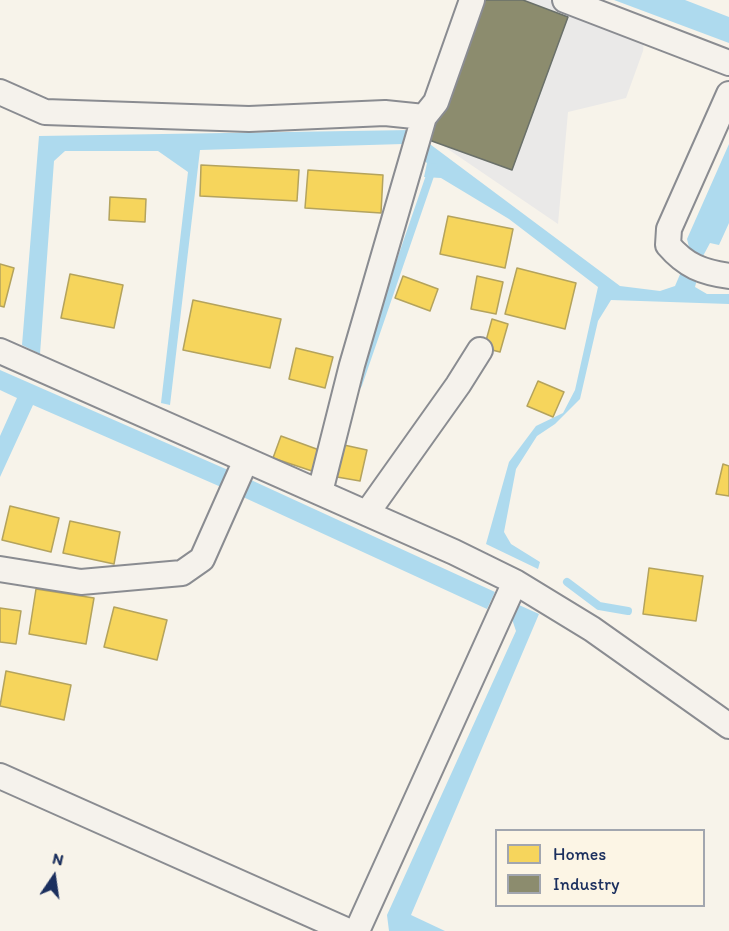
<!DOCTYPE html>
<html>
<head>
<meta charset="utf-8">
<style>
  body { margin:0 }
  #map { position:relative; width:729px; height:931px; overflow:hidden; background:#f7f3ea; font-family:Itim,sans-serif }
  canvas { display:block }
  .legend { position:absolute; left:495px; top:829px; width:210px; height:78px; box-sizing:border-box; background:#fcf5e5; border:2px solid #a2a6af; margin:0; padding:8px 10px; list-style:none; font-size:18px; color:#1b2f5e }
  .legend li { display:flex; align-items:center; gap:12px; height:30px }
  .legend b { width:30px; border:2px solid #a2a6af }
  .north { position:absolute; left:24px; top:847px; width:60px; height:60px; -webkit-text-stroke:4px #fcf5e5; paint-order:stroke; rotate:13deg; font-size:16px; font-weight:700; line-height:24px; text-align:center; color:#1b2f5e }
  .north::after { content:''; display:block; margin:auto; width:21px; height:27px; background:#1b2f5e; clip-path:polygon(50% 0,100% 100%,50% 72%,0 100%) }
</style>
</head>
<body>
<div id="map">
<canvas width="729" height="931"></canvas>
<ul class="legend">
<li><b style="height:16px;background:#f6d55c"></b>Homes</li>
<li><b style="height:16px;background:#8c8c6e"></b>Industry</li>
</ul>
<div class="north">N</div>
</div>
<script>
const ctx = document.querySelector('canvas').getContext('2d');
ctx.lineJoin = 'round';
function paint(path, color) {
  ctx.fillStyle = color;
  ctx.fill(path, 'evenodd');
}
function strokePath(path, color, width, dash) {
  ctx.strokeStyle = color;
  ctx.lineWidth = width;
  ctx.lineCap = dash ? 'butt' : 'round';
  ctx.setLineDash(dash || []);
  ctx.stroke(path);
}
paint(new Path2D(`
  M 482,0 L 549,0 L 644,40 L 643,51 L 626,98 L 568,112 L 558,224 L 433,139 Z`), '#eae9e8');
paint(new Path2D(`
  M 614,0 L 685,0 L 729,17 L 729,43 Z
  M 411,130 L 620,286 L 660,291 L 675,286 L 690,251 L 687,239 L 729,144 L 729,223 L 719,245 L 710,243 L 703,256 L 695,287 L 707,294 L 729,294 L 729,304 L 611,300 L 598,321 L 580,399 L 555,424 L 537,436 L 516,469 L 504,532 L 511,544 L 540,562 L 538,569 L 486,544 L 509,462 L 536,426 L 563,413 L 575,390 L 598,287 L 509,219 L 441,178 L 424,177 L 427,163 L 403,144 L 200,150 L 170,405 L 161,403 L 188,172 L 158,151 L 65,151 L 54,161 L 40,354 L 22,345 L 39,136 Z
  M 0,370 L 228,470 L 221,487 L 33,405 L 0,477 L 0,436 L 17,398 L 0,390 Z
  M 251,480 L 495,592 L 487,609 L 243,497 Z
  M 519,605 L 539,614 L 411,915 L 445,931 L 389,931 L 387,915 L 516,631 L 512,619 Z`), '#aedaee');
const homes = new Path2D(`
  M 201,165 L 299,170 L 297,201 L 200,196 Z
  M 308,170 L 383,175 L 381,213 L 305,208 Z
  M 110,197 L 146,199 L 145,222 L 109,220 Z
  M 448,216 L 513,229 L 505,268 L 440,254 Z
  M 0,264 L 14,268 L 4,307 L 0,306 Z
  M 517,268 L 576,283 L 565,329 L 505,314 Z
  M 70,274 L 123,285 L 114,328 L 61,318 Z
  M 403,276 L 438,289 L 430,311 L 395,298 Z
  M 477,276 L 503,282 L 496,314 L 471,309 Z
  M 193,300 L 281,319 L 270,368 L 183,350 Z
  M 492,319 L 508,324 L 500,352 L 484,348 Z
  M 296,348 L 333,357 L 325,388 L 289,379 Z
  M 538,381 L 564,392 L 553,417 L 527,406 Z
  M 281,436 L 322,451 L 315,472 L 273,458 Z
  M 344,445 L 367,450 L 360,481 L 337,477 Z
  M 723,464 L 729,466 L 729,496 L 716,494 Z
  M 10,506 L 59,518 L 51,552 L 2,540 Z
  M 70,521 L 120,532 L 114,564 L 63,553 Z
  M 649,568 L 703,576 L 696,621 L 643,614 Z
  M 36,589 L 94,598 L 86,644 L 29,634 Z
  M 114,607 L 167,620 L 157,660 L 104,647 Z
  M 0,608 L 21,611 L 16,644 L 0,642 Z
  M 6,671 L 71,685 L 64,720 L 0,706 Z`);
paint(homes, '#f6d55c');
strokePath(homes, '#b4a35d', 1.5);
const industry = new Path2D(`
  M 480,0 L 523,0 L 568,17 L 512,170 L 429,140 Z`);
paint(industry, '#8c8c6e');
strokePath(industry, '#6a7069', 1.5);
strokePath(new Path2D(`
  M 358,385 L 433,167
  M 567,582 L 599,606 L 628,611`), '#aedaee', 8);
const street = new Path2D(`
  M 565,0 L 729,63
  M 0,92 L 45,112 L 249,119 L 385,113 L 424,117 L 436,102 L 472,0
  M 729,94 L 669,229 L 668,245 C 686,266 702,272 729,276
  M 0,351 L 454,552 L 515,582 L 592,629 L 729,726
  M 320,492 L 352,365 L 424,117
  M 367,513 L 458,385 L 480,350
  M 0,569 L 81,582 L 182,573 L 202,559 L 246,460
  M 0,776 L 348,931
  M 357,931 L 515,582`);
strokePath(street, '#8a8c91', 28);
strokePath(street, '#f5f2ec', 24);
</script>
</body>
</html>
